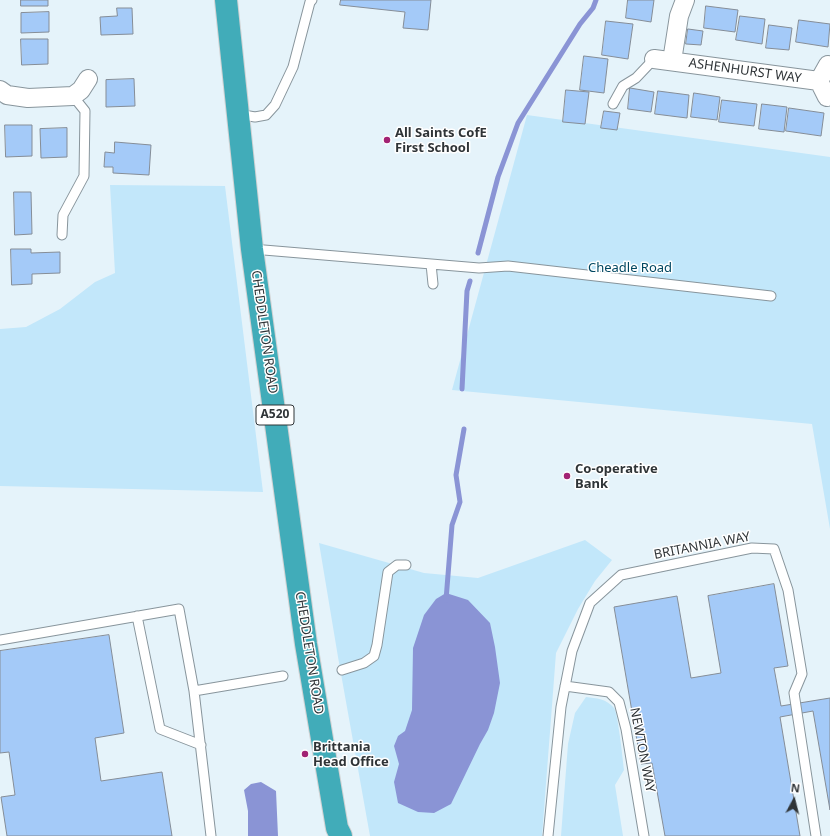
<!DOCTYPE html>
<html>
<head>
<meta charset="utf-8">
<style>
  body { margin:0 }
  #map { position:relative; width:830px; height:836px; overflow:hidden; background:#e5f3fa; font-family:"Noto Sans",sans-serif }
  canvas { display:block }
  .north { position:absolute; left:774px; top:780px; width:40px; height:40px; -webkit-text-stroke:3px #fff; paint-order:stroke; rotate:7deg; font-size:11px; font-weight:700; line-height:16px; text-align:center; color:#2f3437 }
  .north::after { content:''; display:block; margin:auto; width:14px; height:18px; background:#2f3437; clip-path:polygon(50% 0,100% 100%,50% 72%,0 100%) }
</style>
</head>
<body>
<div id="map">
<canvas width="830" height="836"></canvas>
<div class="north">N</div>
</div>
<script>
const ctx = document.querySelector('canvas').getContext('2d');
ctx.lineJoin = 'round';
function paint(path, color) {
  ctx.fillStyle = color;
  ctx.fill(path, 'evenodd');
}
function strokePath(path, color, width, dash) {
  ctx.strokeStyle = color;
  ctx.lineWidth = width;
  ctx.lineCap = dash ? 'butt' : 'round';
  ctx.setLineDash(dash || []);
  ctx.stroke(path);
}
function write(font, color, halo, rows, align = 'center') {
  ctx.font = font + ' "Noto Sans",sans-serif';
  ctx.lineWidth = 3;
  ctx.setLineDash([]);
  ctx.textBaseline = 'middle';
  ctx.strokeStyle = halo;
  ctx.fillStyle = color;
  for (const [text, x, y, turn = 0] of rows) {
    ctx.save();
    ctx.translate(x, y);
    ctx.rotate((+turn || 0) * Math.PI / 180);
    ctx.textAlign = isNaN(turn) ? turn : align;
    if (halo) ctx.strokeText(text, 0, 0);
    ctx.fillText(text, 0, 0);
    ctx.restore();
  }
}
paint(new Path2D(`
  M 527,115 L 830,157 L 830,529 L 812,424 L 452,390 Z
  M 110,185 L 225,186 L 263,492 L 0,486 L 0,329 L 26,327 L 60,309 L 95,282 L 115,273 Z
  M 585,540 L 612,560 L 595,581 L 578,609 L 556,653 L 542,836 L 370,836 L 338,657 L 319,543 L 424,573 L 478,578 Z
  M 586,697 C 596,698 607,699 614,708 C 618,713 623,761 624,770 L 615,785 L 623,836 L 561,836 L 568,744 L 575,713 Z`), '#c2e7fa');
paint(new Path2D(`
  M 446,593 L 468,600 L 490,623 L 495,647 L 500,683 L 494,713 L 488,730 L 480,744 L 451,804 L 434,813 L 418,812 L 398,803 L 394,782 L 399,764 L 394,746 L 398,736 L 405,731 L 412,710 L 413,648 L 424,615 L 436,599 Z
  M 261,782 L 276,791 L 278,836 L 248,836 L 248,811 L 244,790 L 251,784 Z`), '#8a94d5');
strokePath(new Path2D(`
  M 478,253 L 498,177 L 518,123 L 580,24 L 593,8 L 596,0
  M 462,389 L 467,291 L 470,281
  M 446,600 L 452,525 L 460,502 L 456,475 L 464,429`), '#8a94d5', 5);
const building = new Path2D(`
  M 21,0 L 48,0 L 48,6 L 21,6 Z
  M 341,0 L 431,0 L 428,30 L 403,28 L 405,12 L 340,5 Z
  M 628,0 L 654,0 L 651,22 L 626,18 Z
  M 706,6 L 738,10 L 735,32 L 704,28 Z
  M 117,8 L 132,8 L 133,34 L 101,35 L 100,17 L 117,16 Z
  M 49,12 L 49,32 L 21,33 L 21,13 Z
  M 740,16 L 765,19 L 762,44 L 736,40 Z
  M 799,20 L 830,24 L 828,47 L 796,42 Z
  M 606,21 L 633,24 L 628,59 L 602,55 Z
  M 769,25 L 792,28 L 789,50 L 766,48 Z
  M 688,29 L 703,31 L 701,45 L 686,44 Z
  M 21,39 L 48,39 L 48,64 L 22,65 Z
  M 584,56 L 608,59 L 604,93 L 580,90 Z
  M 134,79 L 135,106 L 106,107 L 106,80 Z
  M 630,88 L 654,92 L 651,112 L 628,109 Z
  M 566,90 L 589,92 L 585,124 L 563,122 Z
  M 658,91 L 689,95 L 687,118 L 655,114 Z
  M 694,93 L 720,97 L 717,120 L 691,117 Z
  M 722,100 L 757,104 L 754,126 L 719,122 Z
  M 762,104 L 787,107 L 784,132 L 759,129 Z
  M 789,108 L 824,113 L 821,136 L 786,131 Z
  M 604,111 L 620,113 L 617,130 L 601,128 Z
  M 5,125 L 32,125 L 32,156 L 6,157 Z
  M 67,128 L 67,157 L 41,158 L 40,129 Z
  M 115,142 L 151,145 L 149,175 L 113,173 L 113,167 L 104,167 L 105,152 L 114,153 Z
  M 14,192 L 31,192 L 32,234 L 15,235 Z
  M 11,249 L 31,249 L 31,253 L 60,252 L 60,273 L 32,274 L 32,284 L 12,285 Z
  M 774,584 L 788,666 L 774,668 L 781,706 L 830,698 L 830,810 L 813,711 L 780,717 L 800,836 L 665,836 L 652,763 L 641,764 L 614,607 L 677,596 L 691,678 L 721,673 L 708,596 Z
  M 109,635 L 124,733 L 95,738 L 101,781 L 162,772 L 172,836 L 7,836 L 1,797 L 15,795 L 9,752 L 0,753 L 0,651 Z`);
paint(building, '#a4caf8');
strokePath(building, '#858d97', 1);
const lane = new Path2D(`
  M 613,104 L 623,86 L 636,78 L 654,59
  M 238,114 L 255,117 L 266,115 L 275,105 L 293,67 L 310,2 L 312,0
  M 62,235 L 63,215 L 84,176 L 85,111 L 73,96
  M 252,249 L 479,268 L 508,266 L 771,296
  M 431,264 L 433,284
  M 137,616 L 160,729 L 201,745
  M 0,640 L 179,609 L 194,691 L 211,836
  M 342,670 L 364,663 L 374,656 L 377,645 L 388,572 L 397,565 L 406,565
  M 565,686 L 609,692 L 619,702 L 626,729 L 644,836
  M 194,691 L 283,676
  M 548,836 L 561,707 L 572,651 L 590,603 L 621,575 L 752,548 L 774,549 L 788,590 L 802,674 L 794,693 L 816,836`);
const street = new Path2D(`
  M 654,59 L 819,81
  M 672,61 L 679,16 L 685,0
  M 0,90 L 7,95 L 28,98 L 73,96 L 81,90 L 88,79
  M 827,97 L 819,81 L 828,65`);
const highway = new Path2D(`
  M 226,0 L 252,249 L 306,644 L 337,828 L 341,836`);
strokePath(lane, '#88959c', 11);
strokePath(street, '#88959c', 20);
strokePath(highway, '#d1d2d3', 24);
strokePath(lane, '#fff', 9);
strokePath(street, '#fff', 18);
strokePath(highway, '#41acb9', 22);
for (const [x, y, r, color] of [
  [387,140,4,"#a22273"],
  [567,476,4,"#a22273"],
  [305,754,4,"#a22273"]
]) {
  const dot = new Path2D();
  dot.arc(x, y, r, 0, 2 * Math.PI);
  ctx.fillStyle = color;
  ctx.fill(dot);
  strokePath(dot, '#fff', 1.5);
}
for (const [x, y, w] of [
  [275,415,38]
]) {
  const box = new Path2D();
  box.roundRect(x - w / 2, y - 10, w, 20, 3);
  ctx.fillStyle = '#fff';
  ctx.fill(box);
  strokePath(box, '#2f3437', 1);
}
write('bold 12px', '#2f3437', null, [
  ["A520",275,415]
]);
write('13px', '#2f3437', '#fff', [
  ["ASHENHURST WAY",745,71,8],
  ["CHEDDLETON ROAD",264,332,82],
  ["BRITANNIA WAY",702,546,-11],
  ["CHEDDLETON ROAD",309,653,81],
  ["NEWTON WAY",642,750,79]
]);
write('bold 13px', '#2f3437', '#fff', [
  ["All Saints CofE",395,133],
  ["First School",395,148],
  ["Co-operative",575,469],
  ["Bank",575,484],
  ["Brittania",313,747],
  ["Head Office",313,762]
], 'left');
write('13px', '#004761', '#fff', [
  ["Cheadle Road",630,268]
]);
</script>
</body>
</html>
